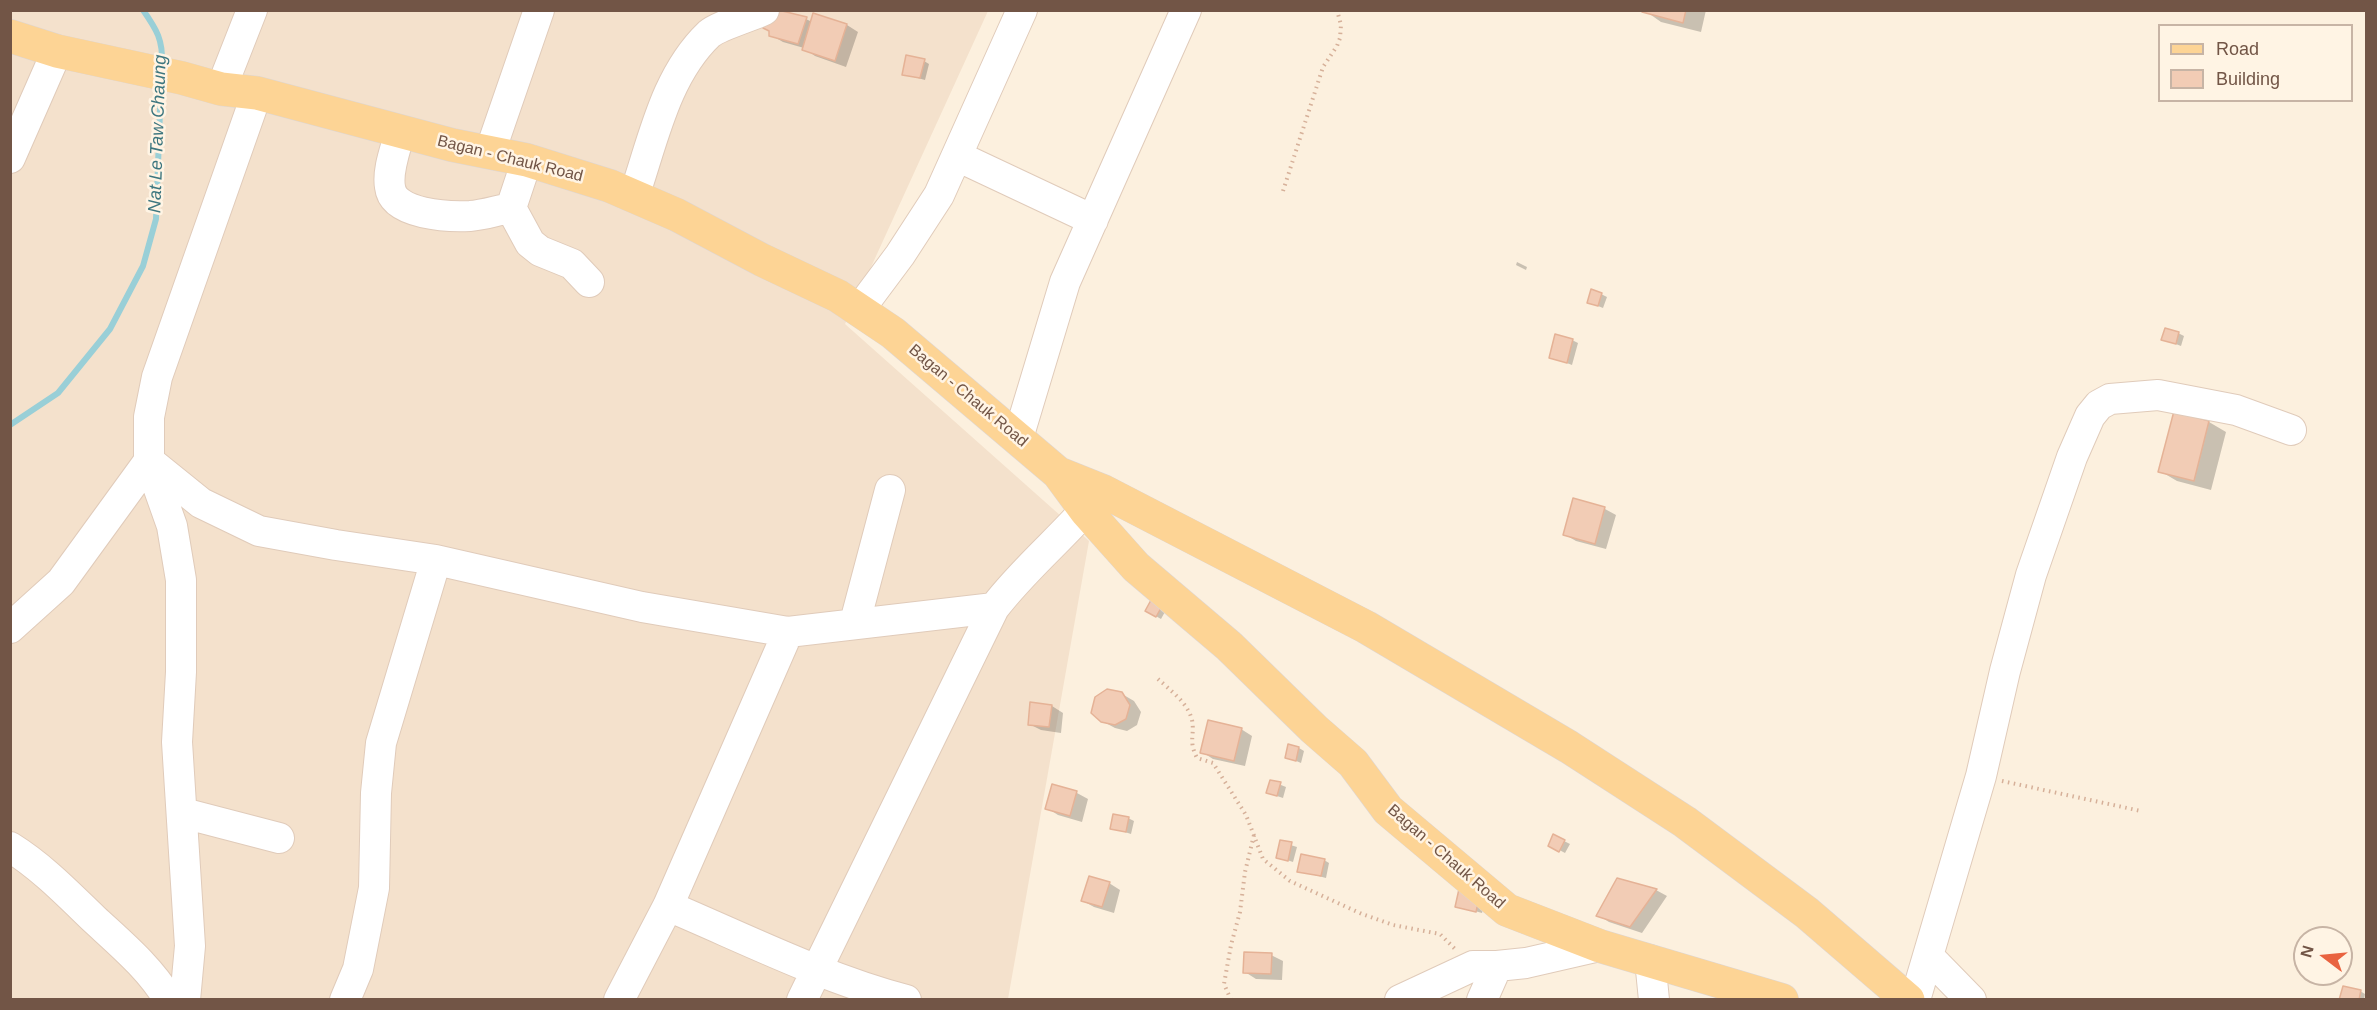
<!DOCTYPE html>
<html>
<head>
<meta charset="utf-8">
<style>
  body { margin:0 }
  #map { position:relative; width:2377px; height:1010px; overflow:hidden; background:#fcf0de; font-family:Arial,sans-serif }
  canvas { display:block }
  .frame { position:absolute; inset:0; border:12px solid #725546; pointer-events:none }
  .legend { position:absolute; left:2158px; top:24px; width:195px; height:78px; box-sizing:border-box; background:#fff4e4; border:2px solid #c7b4a5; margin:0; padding:8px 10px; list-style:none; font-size:18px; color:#725546 }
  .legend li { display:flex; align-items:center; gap:12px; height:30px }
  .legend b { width:30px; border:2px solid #c7b4a5 }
  .north { position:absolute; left:2293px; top:926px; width:60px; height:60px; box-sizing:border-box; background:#fff4e4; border:2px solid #c7b4a5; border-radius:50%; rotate:286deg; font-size:16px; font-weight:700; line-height:24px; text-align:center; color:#725546 }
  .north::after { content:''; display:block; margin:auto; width:21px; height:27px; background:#e96340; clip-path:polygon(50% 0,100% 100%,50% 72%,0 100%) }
</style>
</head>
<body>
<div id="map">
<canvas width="2377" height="1010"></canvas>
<div class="frame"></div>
<ul class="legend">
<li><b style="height:8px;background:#fdd495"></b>Road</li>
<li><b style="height:16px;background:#f2ccb5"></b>Building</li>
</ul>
<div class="north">N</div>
</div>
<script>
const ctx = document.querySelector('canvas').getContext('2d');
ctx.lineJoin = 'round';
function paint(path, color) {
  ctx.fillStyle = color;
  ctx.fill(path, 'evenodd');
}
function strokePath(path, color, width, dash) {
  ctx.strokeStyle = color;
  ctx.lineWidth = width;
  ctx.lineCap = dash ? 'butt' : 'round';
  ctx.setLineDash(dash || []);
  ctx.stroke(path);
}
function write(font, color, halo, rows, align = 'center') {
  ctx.font = font + ' Arial,sans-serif';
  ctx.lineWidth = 5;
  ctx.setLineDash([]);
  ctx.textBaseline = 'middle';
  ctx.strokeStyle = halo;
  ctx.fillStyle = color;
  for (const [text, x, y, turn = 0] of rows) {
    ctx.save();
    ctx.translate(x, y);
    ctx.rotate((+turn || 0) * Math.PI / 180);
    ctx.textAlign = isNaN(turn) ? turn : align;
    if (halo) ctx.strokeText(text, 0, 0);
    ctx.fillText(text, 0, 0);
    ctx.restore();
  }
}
paint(new Path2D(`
  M 10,11 L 988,11 L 845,324 L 1089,541 L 1008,999 L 11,999 Z`), '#f4e1cc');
paint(new Path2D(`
  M 1644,10 L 1706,10 L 1701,32 L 1661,22 Z
  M 814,15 L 847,25 L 858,32 L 846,67 L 815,56 L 804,48 L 783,42 L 771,35 L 806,19 L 812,22 Z
  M 924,61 L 929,64 L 925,80 L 903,74 Z
  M 1517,262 L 1527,267 L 1526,270 L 1516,265 Z
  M 1601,294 L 1607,297 L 1603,308 L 1588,302 Z
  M 2178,333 L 2184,336 L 2181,346 L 2163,339 Z
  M 1572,340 L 1578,343 L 1572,365 L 1551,357 Z
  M 2175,413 L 2209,422 L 2226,432 L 2211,490 L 2177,481 L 2160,471 Z
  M 1574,500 L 1605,509 L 1616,515 L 1606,549 L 1576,541 L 1564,534 Z
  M 1152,602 L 1166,610 L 1161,619 L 1147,611 Z
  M 1122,694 L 1134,701 L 1141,712 L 1137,725 L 1127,731 L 1115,728 L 1102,721 Z
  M 1052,706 L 1063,713 L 1061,733 L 1041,730 L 1029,724 Z
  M 1241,729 L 1252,736 L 1245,766 L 1213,759 L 1202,752 Z
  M 1299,748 L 1304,751 L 1301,763 L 1287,757 Z
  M 1271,781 L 1286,787 L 1283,798 L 1268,793 Z
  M 1053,786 L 1077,793 L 1088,799 L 1082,822 L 1058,815 L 1047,808 Z
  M 1128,818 L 1134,821 L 1131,834 L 1112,828 Z
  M 1554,836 L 1570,844 L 1565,853 L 1550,845 Z
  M 1281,842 L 1297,847 L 1293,862 L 1278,857 Z
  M 1324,860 L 1329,863 L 1326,878 L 1299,871 Z
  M 1109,883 L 1120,890 L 1114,913 L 1094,907 L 1083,901 Z
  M 1656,890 L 1667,896 L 1642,933 L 1609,922 L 1598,915 Z
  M 1485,898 L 1482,913 L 1457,906 Z
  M 1271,955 L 1283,961 L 1282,980 L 1256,979 L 1245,972 Z
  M 2360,991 L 2365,994 L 2364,1000 L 2341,1000 Z`), '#0003');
strokePath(new Path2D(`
  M 143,10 C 157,30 163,40 162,64
  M 10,425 L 58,393 L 110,329 L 143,266 L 156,219 L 161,84`), '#99cfd7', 6);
const building = new Path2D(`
  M 778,10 L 807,17 L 798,44 L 769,36 L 769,31 L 763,28 L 767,14 Z
  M 1642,10 L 1686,10 L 1683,23 L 1642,12 Z
  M 813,13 L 847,24 L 835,61 L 802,50 Z
  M 906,55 L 925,59 L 920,78 L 902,75 Z
  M 1591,289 L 1602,293 L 1598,306 L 1587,303 Z
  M 2165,328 L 2179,332 L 2176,344 L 2161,340 Z
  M 1555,334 L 1573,339 L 1567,363 L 1549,358 Z
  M 2174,411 L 2209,421 L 2194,481 L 2158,472 Z
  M 1573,498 L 1605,507 L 1595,544 L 1563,535 Z
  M 1151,600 L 1162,606 L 1156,617 L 1145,611 Z
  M 1107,689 L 1122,692 L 1130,705 L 1126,719 L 1115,725 L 1101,722 L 1091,713 L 1095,697 Z
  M 1030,702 L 1052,705 L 1049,727 L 1028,725 Z
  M 1208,720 L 1242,728 L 1234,761 L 1200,753 Z
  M 1288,744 L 1299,747 L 1296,761 L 1285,758 Z
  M 1270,780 L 1281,782 L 1277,796 L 1266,793 Z
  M 1052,784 L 1077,791 L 1070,816 L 1045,809 Z
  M 1113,814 L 1129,817 L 1126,832 L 1110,829 Z
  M 1553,834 L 1565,840 L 1559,852 L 1548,846 Z
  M 1280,840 L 1292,842 L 1288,861 L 1276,858 Z
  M 1301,854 L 1325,859 L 1321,876 L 1297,872 Z
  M 1089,876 L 1110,882 L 1102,907 L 1081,901 Z
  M 1617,878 L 1657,889 L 1630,927 L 1596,916 Z
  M 1459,889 L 1480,894 L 1476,912 L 1455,907 Z
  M 1244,952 L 1272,953 L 1271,974 L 1243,973 Z
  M 2343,986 L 2361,990 L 2359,1000 L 2339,1000 Z`);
paint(building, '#f2ccb5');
strokePath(building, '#e5b296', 1.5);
const minor = new Path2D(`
  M 221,89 L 252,10
  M 400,132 C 396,148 387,170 390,187 C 393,215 449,217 470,216 C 484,215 498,210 511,208
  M 490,152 L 539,10
  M 957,156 L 1093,220
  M 10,158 L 57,51
  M 527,160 L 511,208 L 530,243 L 540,251 L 572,264 L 589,282
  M 634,196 C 653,141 665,76 709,34 C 718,26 752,16 764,10
  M 859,310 L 900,255 L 939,195 L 1022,10
  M 1018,438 L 1065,282 L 1186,10
  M 149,461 L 201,503 L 259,531 L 336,545 L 436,560 L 642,607 L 788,632 L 994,608
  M 855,622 L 890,490
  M 10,628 L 61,582 L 149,461
  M 183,813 L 279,838
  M 10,847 C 42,867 67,893 94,919 C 121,944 150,968 169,1000
  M 668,906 C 746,939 823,978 906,1000
  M 1928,956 L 1971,1000
  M 1650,960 L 1654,1000
  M 185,1000 L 190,946 L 177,742 L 181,672 L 181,580 L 172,526 L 149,461 L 149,417 L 157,377 L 257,93
  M 345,1000 L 358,969 L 374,888 L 376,793 L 381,743 L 436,560
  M 619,1000 L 668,906 L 788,632
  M 802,1000 L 994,608 C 1026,566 1068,533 1101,492
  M 1400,1000 L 1473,966 L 1497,966 L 1526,963 L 1600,946
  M 1482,1000 L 1497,966
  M 1915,1000 L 1981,776 L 2005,671 L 2031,575 L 2072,457 L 2090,416 L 2099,405 L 2110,399 L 2158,395 L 2236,410 L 2291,430`);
const major = new Path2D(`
  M 10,36 L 57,51 L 182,78 L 221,89 L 257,93 L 452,145 L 527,160 L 610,186 L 677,215 L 762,260 L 838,296 L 893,333 L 1058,473 L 1086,511 L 1136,567 L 1229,646 L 1314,729 L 1353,763 L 1388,810 L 1507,910 L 1600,946 L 1782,1000
  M 1058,473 L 1103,491 L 1366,627 L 1569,747 L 1685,822 L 1807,913 L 1908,1000`);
strokePath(minor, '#e0cbba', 32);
strokePath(major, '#ddd6d3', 34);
strokePath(new Path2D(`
  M 1283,191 L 1323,67 L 1337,46 L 1340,38 L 1341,25 L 1337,10
  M 1158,679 C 1170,690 1188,703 1192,720 C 1195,736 1188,740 1197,758 L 1213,763 L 1246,815 L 1263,859 L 1290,881 L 1362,914 L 1393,925 L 1440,934 L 1455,949
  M 2002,781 L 2141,811
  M 1231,1000 L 1224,984 L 1231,945 L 1240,912 L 1245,872 L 1254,835`), '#d6b099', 4, [1.5, 4.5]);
strokePath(minor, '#fff', 30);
strokePath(major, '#fdd495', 33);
write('16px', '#725546', '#fff4e4', [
  ["Bagan - Chauk Road",510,159,14],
  ["Bagan - Chauk Road",968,396,40],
  ["Bagan - Chauk Road",1446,857,41]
]);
write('italic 18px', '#3d767f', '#fff4e4', [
  ["Nat Le Taw Chaung",158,134,-88]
]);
</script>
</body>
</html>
